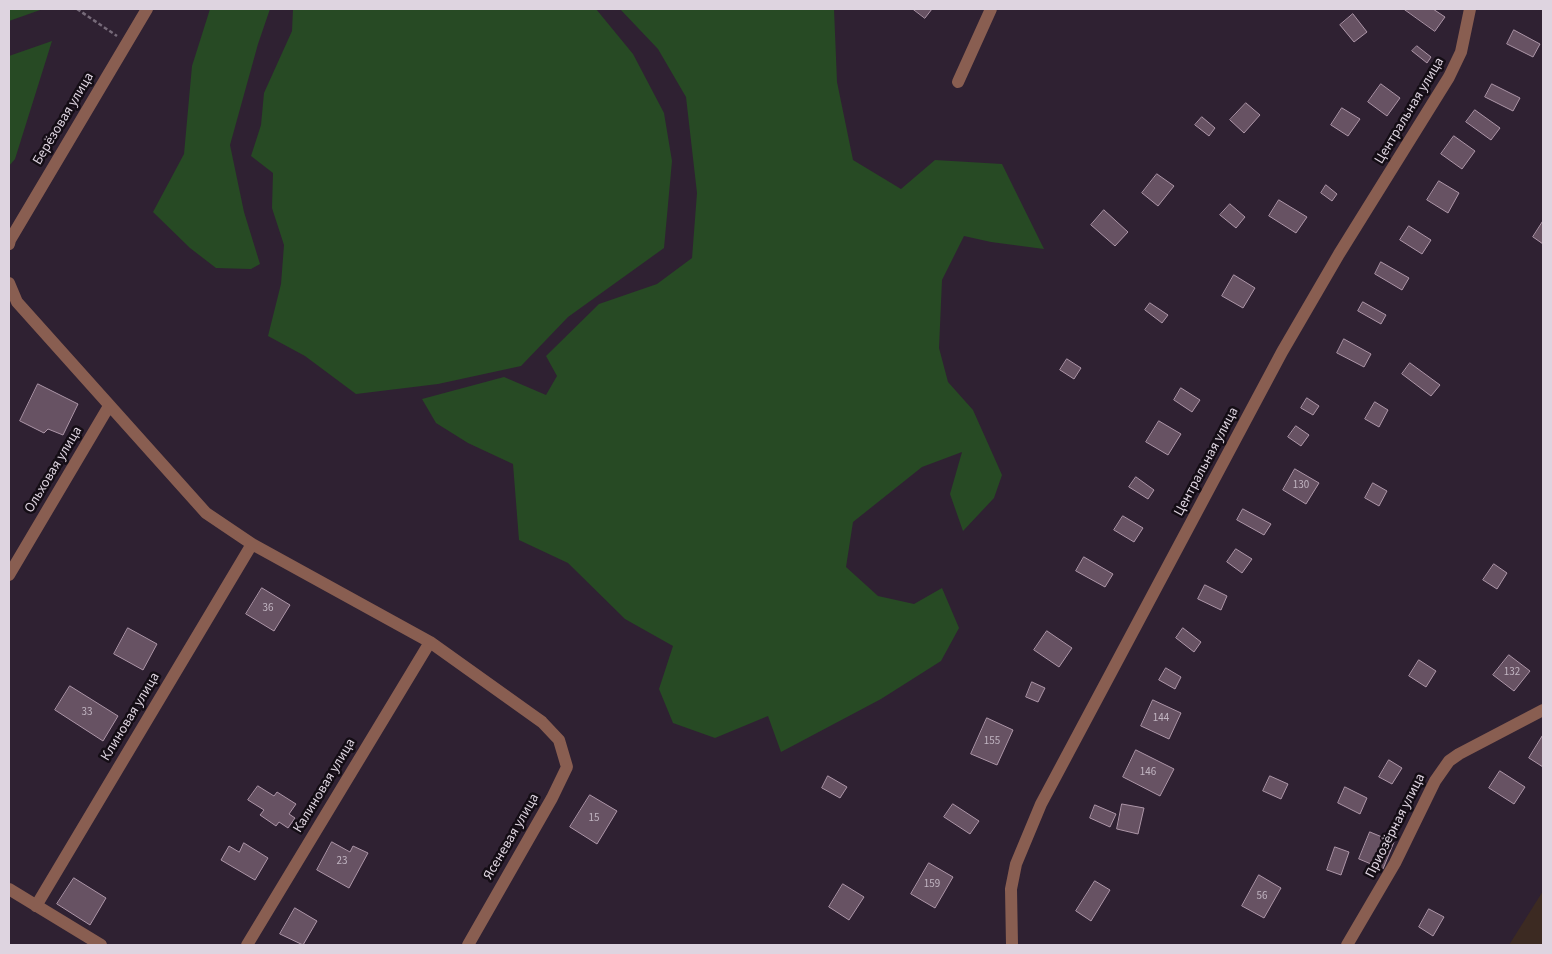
<!DOCTYPE html>
<html>
<head>
<meta charset="utf-8">
<style>
  body { margin:0 }
  #map { position:relative; width:1552px; height:954px; overflow:hidden; background:#2f2132; font-family:"Source Sans 3",sans-serif }
  canvas { display:block }
  .frame { position:absolute; inset:0; border:10px solid #ded4e0; pointer-events:none }
</style>
</head>
<body>
<div id="map">
<canvas width="1552" height="954"></canvas>
<div class="frame"></div>
</div>
<script>
const ctx = document.querySelector('canvas').getContext('2d');
ctx.lineJoin = 'round';
function paint(path, color) {
  ctx.fillStyle = color;
  ctx.fill(path, 'evenodd');
}
function strokePath(path, color, width, dash) {
  ctx.strokeStyle = color;
  ctx.lineWidth = width;
  ctx.lineCap = dash ? 'butt' : 'round';
  ctx.setLineDash(dash || []);
  ctx.stroke(path);
}
function write(font, color, halo, rows, align = 'center') {
  ctx.font = font + ' "Source Sans 3",sans-serif';
  ctx.lineWidth = 5;
  ctx.setLineDash([]);
  ctx.textBaseline = 'middle';
  ctx.strokeStyle = halo;
  ctx.fillStyle = color;
  for (const [text, x, y, turn = 0] of rows) {
    ctx.save();
    ctx.translate(x, y);
    ctx.rotate((+turn || 0) * Math.PI / 180);
    ctx.textAlign = isNaN(turn) ? turn : align;
    if (halo) ctx.strokeText(text, 0, 0);
    ctx.fillText(text, 0, 0);
    ctx.restore();
  }
}
paint(new Path2D(`
  M 1543,891 L 1543,945 L 1509,945 Z`), '#3c2a22');
paint(new Path2D(`
  M 9,9 L 43,9 L 9,21 Z
  M 210,9 L 270,9 L 258,44 L 230,145 L 244,212 L 260,264 L 251,269 L 216,268 L 190,248 L 153,212 L 184,154 L 192,66 Z
  M 293,9 L 596,9 L 633,54 L 664,113 L 672,161 L 664,248 L 568,317 L 521,366 L 438,384 L 356,394 L 305,356 L 268,336 L 281,284 L 284,245 L 272,208 L 273,173 L 251,156 L 261,125 L 264,93 L 292,31 Z
  M 620,9 L 834,9 L 837,82 L 853,160 L 901,189 L 935,160 L 1002,164 L 1044,249 L 991,242 L 964,236 L 942,280 L 939,348 L 948,382 L 973,410 L 1002,475 L 994,498 L 963,531 L 950,494 L 962,452 L 922,467 L 853,522 L 846,567 L 878,596 L 914,604 L 942,588 L 959,628 L 941,661 L 881,699 L 781,752 L 768,716 L 715,738 L 673,723 L 659,689 L 673,646 L 625,619 L 568,563 L 519,540 L 513,464 L 468,443 L 436,423 L 422,399 L 504,377 L 546,395 L 557,376 L 546,356 L 599,304 L 657,284 L 692,258 L 697,193 L 686,97 L 658,49 Z
  M 52,41 L 15,159 L 9,166 L 9,56 Z`), '#274a24');
const building = new Path2D(`
  M 913,9 L 932,9 L 925,18 Z
  M 1404,9 L 1433,9 L 1445,17 L 1435,31 Z
  M 1353,14 L 1367,32 L 1354,42 L 1340,25 Z
  M 1514,30 L 1540,44 L 1533,57 L 1507,44 Z
  M 1417,46 L 1431,57 L 1427,63 L 1412,51 Z
  M 1381,84 L 1400,98 L 1387,116 L 1368,102 Z
  M 1492,84 L 1520,98 L 1513,111 L 1485,97 Z
  M 1246,103 L 1260,115 L 1244,133 L 1230,120 Z
  M 1342,108 L 1360,119 L 1348,136 L 1331,125 Z
  M 1475,110 L 1500,128 L 1491,140 L 1466,122 Z
  M 1202,117 L 1215,128 L 1209,136 L 1195,125 Z
  M 1454,136 L 1475,151 L 1462,169 L 1441,154 Z
  M 1157,174 L 1174,186 L 1158,206 L 1142,193 Z
  M 1439,181 L 1459,193 L 1448,213 L 1427,200 Z
  M 1326,185 L 1337,194 L 1332,201 L 1321,193 Z
  M 1279,200 L 1307,217 L 1296,233 L 1269,216 Z
  M 1230,204 L 1245,217 L 1236,228 L 1220,215 Z
  M 1104,210 L 1128,232 L 1115,246 L 1091,225 Z
  M 1543,221 L 1543,244 L 1533,237 Z
  M 1409,226 L 1431,240 L 1422,254 L 1400,240 Z
  M 1381,262 L 1409,278 L 1402,290 L 1375,274 Z
  M 1234,275 L 1255,288 L 1243,308 L 1222,296 Z
  M 1363,302 L 1386,315 L 1381,324 L 1358,311 Z
  M 1150,303 L 1168,315 L 1162,323 L 1145,310 Z
  M 1344,339 L 1371,354 L 1364,367 L 1337,353 Z
  M 1067,359 L 1081,368 L 1074,379 L 1060,370 Z
  M 1410,363 L 1440,385 L 1431,396 L 1402,374 Z
  M 38,384 L 78,404 L 63,435 L 48,429 L 44,433 L 20,421 Z
  M 1181,388 L 1200,400 L 1192,412 L 1174,400 Z
  M 1307,398 L 1319,406 L 1313,415 L 1301,408 Z
  M 1375,402 L 1388,410 L 1379,427 L 1365,419 Z
  M 1159,421 L 1181,434 L 1168,455 L 1146,442 Z
  M 1296,426 L 1309,435 L 1301,446 L 1288,437 Z
  M 1295,469 L 1319,483 L 1306,504 L 1283,490 Z
  M 1136,477 L 1154,490 L 1148,499 L 1129,487 Z
  M 1373,483 L 1387,491 L 1379,506 L 1365,498 Z
  M 1243,509 L 1271,524 L 1264,535 L 1237,520 Z
  M 1123,516 L 1143,528 L 1134,542 L 1114,530 Z
  M 1236,549 L 1252,559 L 1242,573 L 1227,562 Z
  M 1084,557 L 1113,574 L 1105,587 L 1076,571 Z
  M 1494,564 L 1507,573 L 1497,589 L 1483,580 Z
  M 1205,585 L 1227,596 L 1221,610 L 1198,599 Z
  M 262,588 L 290,605 L 274,631 L 246,614 Z
  M 128,628 L 157,644 L 143,670 L 114,654 Z
  M 1183,628 L 1201,642 L 1194,652 L 1176,638 Z
  M 1047,631 L 1072,648 L 1059,667 L 1034,650 Z
  M 1509,655 L 1530,671 L 1514,691 L 1493,675 Z
  M 1419,660 L 1436,671 L 1426,687 L 1409,676 Z
  M 1166,668 L 1181,677 L 1175,689 L 1159,680 Z
  M 1032,682 L 1045,688 L 1038,702 L 1026,697 Z
  M 70,686 L 118,716 L 103,741 L 55,710 Z
  M 1153,700 L 1181,713 L 1169,739 L 1141,726 Z
  M 987,718 L 1013,730 L 997,765 L 971,754 Z
  M 1543,735 L 1543,767 L 1529,758 Z
  M 1136,750 L 1174,769 L 1160,796 L 1123,777 Z
  M 1389,760 L 1402,768 L 1392,784 L 1379,777 Z
  M 1500,771 L 1525,787 L 1514,804 L 1489,788 Z
  M 828,776 L 847,787 L 840,798 L 822,788 Z
  M 1270,776 L 1288,784 L 1281,799 L 1263,791 Z
  M 258,786 L 274,796 L 277,792 L 296,804 L 289,814 L 295,818 L 288,828 L 279,822 L 276,826 L 260,815 L 264,810 L 248,800 Z
  M 1345,787 L 1367,798 L 1360,814 L 1338,803 Z
  M 590,795 L 617,811 L 597,844 L 570,827 Z
  M 953,804 L 979,821 L 970,834 L 944,817 Z
  M 1122,804 L 1144,808 L 1138,834 L 1117,829 Z
  M 1095,805 L 1116,814 L 1110,827 L 1090,818 Z
  M 1370,832 L 1394,842 L 1383,869 L 1359,859 Z
  M 332,842 L 350,852 L 353,846 L 368,853 L 349,888 L 317,870 Z
  M 244,843 L 268,858 L 255,880 L 221,860 L 229,846 L 239,852 Z
  M 1335,847 L 1349,852 L 1341,875 L 1327,870 Z
  M 929,863 L 953,877 L 935,908 L 911,894 Z
  M 1259,875 L 1281,888 L 1264,918 L 1242,906 Z
  M 74,878 L 106,898 L 90,925 L 57,904 Z
  M 1095,881 L 1110,890 L 1091,921 L 1076,911 Z
  M 843,884 L 864,897 L 849,920 L 829,907 Z
  M 295,908 L 317,921 L 303,945 L 280,934 Z
  M 1429,909 L 1444,917 L 1433,936 L 1419,927 Z`);
paint(building, '#675263');
strokePath(building, '#ad96a8', 1);
strokePath(new Path2D(`
  M 77,9 L 117,36`), '#766a79', 2.5, [4, 2.5]);
strokePath(new Path2D(`
  M 958,82 L 991,9
  M 9,244 L 10,240 L 147,9
  M 9,283 L 17,302 L 206,513 L 252,544 L 430,642 L 542,722 L 559,740 L 567,767 L 552,798 L 468,945
  M 9,575 L 109,406
  M 9,889 L 101,945
  M 36,906 L 252,544
  M 247,945 L 430,642
  M 1012,945 L 1011,889 L 1016,864 L 1041,804 L 1282,352 L 1339,254 L 1449,77 L 1461,52 L 1470,9
  M 1347,945 L 1395,863 L 1435,781 L 1449,761 L 1459,754 L 1543,710`), '#895e51', 12);
write('11px', '#c0b4c1', null, [
  ["130",1301,486],
  ["36",268,609],
  ["132",1512,673],
  ["33",87,713],
  ["144",1161,719],
  ["155",992,742],
  ["146",1148,773],
  ["15",594,819],
  ["23",342,862],
  ["159",932,885],
  ["56",1262,897]
]);
write('14px', '#ded4e0', '#140d15', [
  ["Центральная улица",1410,111,-59],
  ["Берёзовая улица",64,119,-59],
  ["Центральная улица",1207,462,-62],
  ["Ольховая улица",54,470,-59],
  ["Клиновая улица",131,717,-59],
  ["Калиновая улица",325,786,-59],
  ["Приозёрная улица",1396,826,-63],
  ["Ясеневая улица",512,837,-60]
]);
</script>
</body>
</html>
